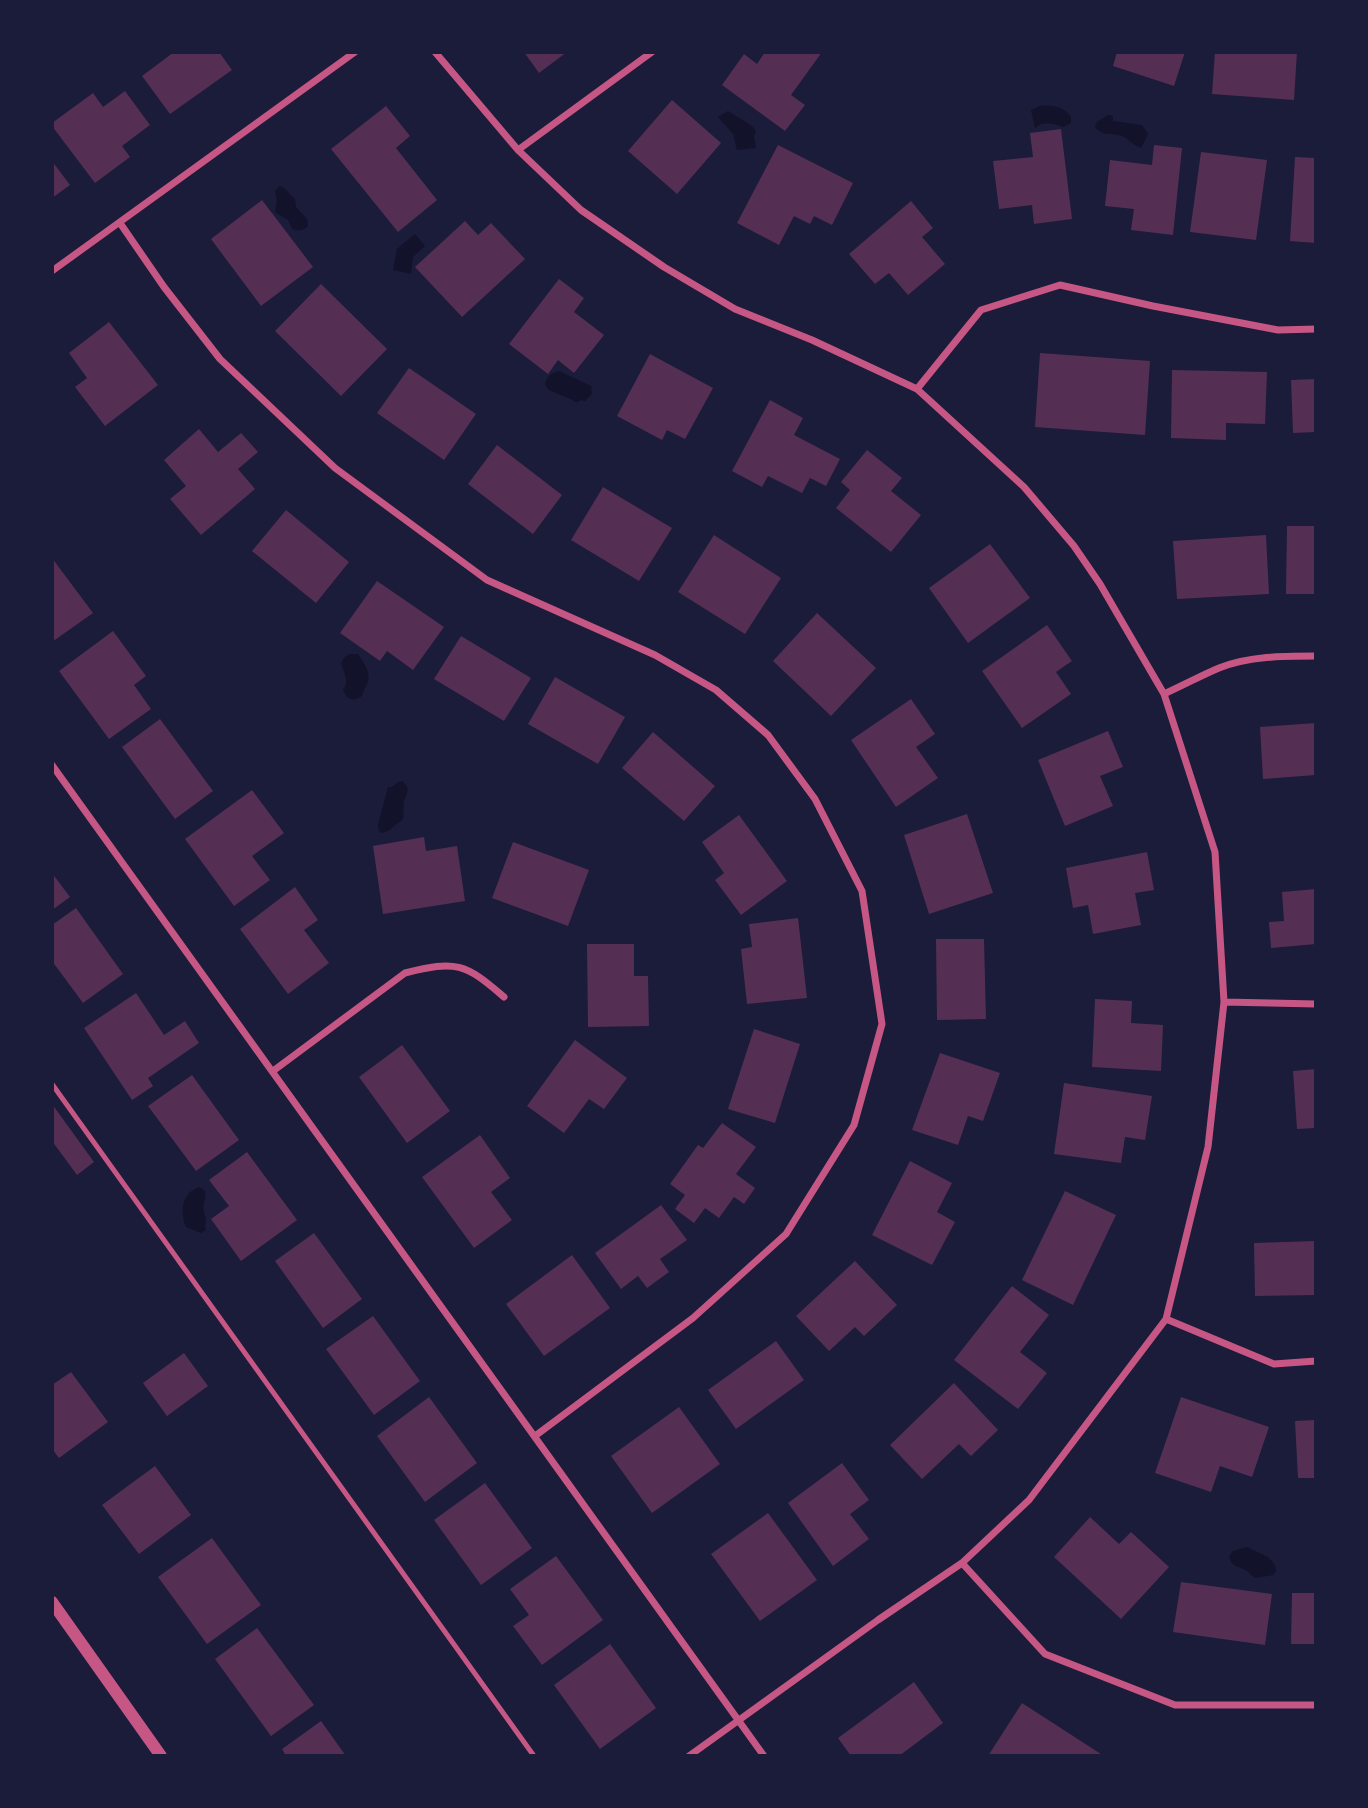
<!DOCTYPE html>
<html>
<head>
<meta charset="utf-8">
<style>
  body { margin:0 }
  #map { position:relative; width:1368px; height:1808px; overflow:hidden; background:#1b1b3a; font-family:Ubuntu,sans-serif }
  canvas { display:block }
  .frame { position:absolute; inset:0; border:54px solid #1b1b3a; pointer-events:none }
</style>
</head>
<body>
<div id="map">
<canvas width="1368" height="1808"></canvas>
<div class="frame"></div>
</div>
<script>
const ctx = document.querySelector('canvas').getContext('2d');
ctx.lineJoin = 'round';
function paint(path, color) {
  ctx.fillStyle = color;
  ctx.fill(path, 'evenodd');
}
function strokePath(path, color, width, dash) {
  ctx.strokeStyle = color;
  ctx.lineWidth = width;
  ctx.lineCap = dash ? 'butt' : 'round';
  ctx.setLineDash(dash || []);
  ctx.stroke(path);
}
paint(new Path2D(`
  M 1040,106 C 1052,105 1064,106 1071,117 L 1071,123 L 1063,127 C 1053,124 1044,120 1035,128 L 1031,110 Z
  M 728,111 L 752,126 L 756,131 L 754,136 L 756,148 L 737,150 L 733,134 L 718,117 Z
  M 1108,115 L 1113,116 L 1113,121 L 1142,125 L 1148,134 L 1141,148 C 1133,145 1130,140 1122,136 C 1111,132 1103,137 1095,127 L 1097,122 Z
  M 280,186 L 284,188 L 295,199 L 296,207 L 307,219 L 308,226 C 303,231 299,231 292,229 L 288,220 L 275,212 L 277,201 L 275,191 Z
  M 415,234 L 425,246 L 413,257 L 411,274 L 393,270 L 397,249 Z
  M 559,371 L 591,386 L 592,394 L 585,401 L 580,400 L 579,402 L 574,402 L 573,400 L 549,390 L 545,385 C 546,377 551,373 559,371 Z
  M 349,654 L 358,654 C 364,663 372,674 367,684 C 365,688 363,692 362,696 C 353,702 347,700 343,690 C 350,680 344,674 341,663 L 344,658 Z
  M 402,781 C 411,788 407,792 404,801 C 403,807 404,813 403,819 L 388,831 L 382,833 L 379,831 L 378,825 L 388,787 L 392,787 L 398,782 Z
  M 199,1187 L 205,1191 C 207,1199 202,1204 204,1211 C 205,1218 207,1219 205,1226 L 206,1230 L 201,1233 L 186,1227 C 180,1211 181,1194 199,1187 Z
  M 1247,1547 L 1268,1557 L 1275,1565 L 1276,1571 L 1273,1575 L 1255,1578 C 1254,1577 1248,1572 1247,1571 C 1239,1566 1231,1567 1229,1556 L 1233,1551 Z`), '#12122b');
paint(new Path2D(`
  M 174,52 L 219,52 L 232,70 L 170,114 L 142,76 Z
  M 524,52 L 567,52 L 539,73 Z
  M 765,52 L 822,52 L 791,95 L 805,105 L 785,131 L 722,85 L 744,54 L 757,64 Z
  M 1117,52 L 1185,52 L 1174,86 L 1113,66 Z
  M 1215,52 L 1297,52 L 1294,100 L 1212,94 Z
  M 125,91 L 150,125 L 122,146 L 130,157 L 95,183 L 52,126 L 52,123 L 93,93 L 103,107 Z
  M 672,100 L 721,143 L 677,194 L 628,151 Z
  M 386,106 L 410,136 L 396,148 L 437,200 L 398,232 L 331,149 Z
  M 1061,129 L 1072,219 L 1034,224 L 1032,205 L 999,209 L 993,161 L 1033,157 L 1030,133 Z
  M 778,145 L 853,183 L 832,225 L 814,216 L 810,224 L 794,216 L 779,245 L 737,223 Z
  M 1154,145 L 1182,148 L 1173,235 L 1131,230 L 1134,209 L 1105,206 L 1110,160 L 1152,165 Z
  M 1201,152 L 1267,160 L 1256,240 L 1190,232 Z
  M 1295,157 L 1316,158 L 1316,243 L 1290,241 Z
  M 52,161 L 70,185 L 52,198 Z
  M 262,200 L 313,267 L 261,306 L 211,239 Z
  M 911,201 L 933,228 L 922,237 L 945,264 L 908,295 L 889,273 L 875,284 L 849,254 Z
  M 465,221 L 478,235 L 491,223 L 525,259 L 462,317 L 415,267 Z
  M 559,279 L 584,298 L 574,312 L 604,335 L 574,373 L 558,360 L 548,374 L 509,344 Z
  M 321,284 L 387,349 L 341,396 L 275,331 Z
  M 109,322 L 158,385 L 105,426 L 75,387 L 87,378 L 69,353 Z
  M 1040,353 L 1150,361 L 1145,435 L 1035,427 Z
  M 650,354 L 713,388 L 685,439 L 667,430 L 662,440 L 617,416 Z
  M 409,368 L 476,414 L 444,460 L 377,413 Z
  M 1172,370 L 1267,372 L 1265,424 L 1226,423 L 1226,440 L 1171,438 Z
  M 1316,379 L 1316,432 L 1293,433 L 1291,380 Z
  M 770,400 L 803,418 L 794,435 L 840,459 L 826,486 L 810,478 L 802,493 L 768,476 L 762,487 L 732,471 Z
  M 199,429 L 218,452 L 241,433 L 258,452 L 238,469 L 255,489 L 201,535 L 170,499 L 186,486 L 164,460 Z
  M 497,445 L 562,495 L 533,534 L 468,484 Z
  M 867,450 L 902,478 L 891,491 L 921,515 L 891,552 L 836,508 L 850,490 L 841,482 Z
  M 603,487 L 672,528 L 639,581 L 571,540 Z
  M 286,510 L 349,562 L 316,603 L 252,551 Z
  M 1287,526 L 1316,526 L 1316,594 L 1286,594 Z
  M 714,535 L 781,578 L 745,634 L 678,592 Z
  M 1266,535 L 1269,594 L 1177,599 L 1173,541 Z
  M 990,544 L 1030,598 L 968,643 L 929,588 Z
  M 52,558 L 93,613 L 52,642 Z
  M 377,581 L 444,627 L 413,670 L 387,651 L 380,661 L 340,633 Z
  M 817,613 L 876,668 L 831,716 L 773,661 Z
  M 1047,625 L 1072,661 L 1056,672 L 1071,694 L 1022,728 L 982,671 Z
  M 113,631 L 146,676 L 134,685 L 151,709 L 109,739 L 59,671 Z
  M 461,636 L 531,678 L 504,721 L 434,679 Z
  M 555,677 L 625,717 L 598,764 L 528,724 Z
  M 911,699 L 935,734 L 916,747 L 938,778 L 896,807 L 851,740 Z
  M 160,719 L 213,791 L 175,819 L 122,747 Z
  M 1316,723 L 1316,775 L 1263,779 L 1260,727 Z
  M 1108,731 L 1123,767 L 1100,776 L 1113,806 L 1065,826 L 1038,760 Z
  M 653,732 L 715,786 L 684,821 L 622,768 Z
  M 252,790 L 284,833 L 252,856 L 270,880 L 234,906 L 185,839 Z
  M 967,814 L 993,893 L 929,914 L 904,835 Z
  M 739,815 L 787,881 L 741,915 L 715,880 L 724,873 L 702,842 Z
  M 424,837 L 426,851 L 457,846 L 465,901 L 383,914 L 373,846 Z
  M 513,842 L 589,870 L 568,926 L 492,898 Z
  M 1147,852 L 1154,890 L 1135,893 L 1141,925 L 1093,934 L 1088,905 L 1073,908 L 1066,868 Z
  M 52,873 L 70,897 L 52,910 Z
  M 295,887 L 318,920 L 304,930 L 329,963 L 288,994 L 240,929 Z
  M 1316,889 L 1316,944 L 1271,948 L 1269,922 L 1284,921 L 1282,892 Z
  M 76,908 L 123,974 L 83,1003 L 52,961 L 52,925 Z
  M 798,918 L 807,998 L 747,1004 L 741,949 L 752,947 L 749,924 Z
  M 936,939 L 984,939 L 986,1019 L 937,1020 Z
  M 587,944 L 634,944 L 634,976 L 648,976 L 649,1026 L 588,1027 Z
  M 136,993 L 164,1035 L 185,1021 L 199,1043 L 148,1078 L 153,1086 L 132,1100 L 84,1028 Z
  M 1095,999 L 1132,1001 L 1131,1023 L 1163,1025 L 1161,1071 L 1092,1067 Z
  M 754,1029 L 800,1044 L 775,1123 L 728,1109 Z
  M 575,1040 L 627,1078 L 604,1109 L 589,1099 L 564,1133 L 527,1106 Z
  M 402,1045 L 450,1111 L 407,1143 L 359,1077 Z
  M 940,1053 L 1000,1073 L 983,1121 L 968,1116 L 958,1145 L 912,1130 Z
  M 1316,1069 L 1316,1128 L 1297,1129 L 1293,1071 Z
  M 192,1075 L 239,1140 L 196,1171 L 148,1106 Z
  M 1064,1083 L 1152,1096 L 1145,1140 L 1125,1137 L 1121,1163 L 1054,1154 Z
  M 52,1104 L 94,1162 L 77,1175 L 52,1141 Z
  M 722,1123 L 756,1147 L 736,1174 L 755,1188 L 744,1204 L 734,1197 L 719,1218 L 705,1208 L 694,1223 L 675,1209 L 685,1195 L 670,1184 L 698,1145 L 703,1148 Z
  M 480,1135 L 510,1178 L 491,1192 L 512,1220 L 474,1248 L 422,1177 Z
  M 247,1152 L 297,1220 L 241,1261 L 211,1219 L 229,1206 L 209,1180 Z
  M 910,1161 L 952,1183 L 937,1212 L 955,1222 L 932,1265 L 872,1235 Z
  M 1065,1191 L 1116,1215 L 1073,1305 L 1022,1280 Z
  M 661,1205 L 687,1240 L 660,1259 L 669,1272 L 647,1288 L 638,1276 L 621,1289 L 595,1253 Z
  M 314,1233 L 362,1299 L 323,1328 L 275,1261 Z
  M 1316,1241 L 1316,1295 L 1255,1296 L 1254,1243 Z
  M 572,1255 L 610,1308 L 544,1356 L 506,1304 Z
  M 855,1261 L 897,1305 L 864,1336 L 855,1327 L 829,1351 L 796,1316 Z
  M 1012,1286 L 1049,1315 L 1020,1352 L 1047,1373 L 1018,1409 L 954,1360 Z
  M 373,1316 L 420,1381 L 374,1415 L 326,1349 Z
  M 776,1341 L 804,1380 L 736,1429 L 708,1390 Z
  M 184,1353 L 208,1386 L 167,1416 L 143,1383 Z
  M 71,1372 L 108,1422 L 59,1458 L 52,1449 L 52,1385 Z
  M 954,1383 L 998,1430 L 971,1456 L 959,1444 L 922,1479 L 890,1445 Z
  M 429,1397 L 477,1463 L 425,1502 L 377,1436 Z
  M 1181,1397 L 1269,1427 L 1252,1477 L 1220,1466 L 1211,1492 L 1155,1473 Z
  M 679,1407 L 720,1464 L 652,1513 L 611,1456 Z
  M 1316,1420 L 1316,1478 L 1298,1478 L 1295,1421 Z
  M 842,1463 L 869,1500 L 850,1514 L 869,1539 L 833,1566 L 788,1503 Z
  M 155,1466 L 191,1515 L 139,1554 L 102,1505 Z
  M 485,1483 L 532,1548 L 481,1585 L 434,1520 Z
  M 768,1513 L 817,1580 L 760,1621 L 711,1554 Z
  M 1090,1517 L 1119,1544 L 1131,1532 L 1169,1567 L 1121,1619 L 1054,1557 Z
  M 212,1538 L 261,1605 L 207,1644 L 158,1577 Z
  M 556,1556 L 603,1620 L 542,1665 L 513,1626 L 529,1615 L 510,1589 Z
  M 1181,1582 L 1272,1594 L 1265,1645 L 1173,1632 Z
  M 1292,1593 L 1316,1593 L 1316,1644 L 1291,1644 Z
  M 257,1628 L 314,1705 L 271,1736 L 215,1659 Z
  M 610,1644 L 656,1708 L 600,1749 L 554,1685 Z
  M 914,1682 L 943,1723 L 899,1756 L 851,1756 L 838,1738 Z
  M 1022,1703 L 1104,1756 L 988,1756 Z
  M 321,1721 L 346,1756 L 286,1756 L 282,1749 Z`), '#542f53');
strokePath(new Path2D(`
  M 52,1084 L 534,1756`), '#c65784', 5);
strokePath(new Path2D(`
  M 435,52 L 518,150 L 581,210 L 664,267 L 735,309 L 812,340 L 917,389 L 1024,487 L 1074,546 L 1100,584 L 1164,694 L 1215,852 L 1224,1002 L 1208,1147 L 1166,1319 L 1029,1500 L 962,1563 L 878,1620 L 689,1756
  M 518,150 L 652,52
  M 120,223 L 164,287 L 220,359 L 335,468 L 487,580 L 655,655 L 716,690 L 768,735 L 815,799 L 862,891 L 882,1024 L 854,1125 L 786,1234 L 693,1318 L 535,1436
  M 52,271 L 355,52
  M 917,389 L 981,310 L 1060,285 L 1153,306 L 1278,330 L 1316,329
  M 1164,694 C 1182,686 1200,676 1219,668 C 1249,656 1283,656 1316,656
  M 52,765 L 764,1756
  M 1224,1002 L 1316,1004
  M 273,1071 L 405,973 C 456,960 465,963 504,997
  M 1166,1319 L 1274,1364 L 1316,1361
  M 962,1563 L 1045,1654 L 1175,1705 L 1316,1705`), '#c65784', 7);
strokePath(new Path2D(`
  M 52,1602 L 161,1756`), '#c65784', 12);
</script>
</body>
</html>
